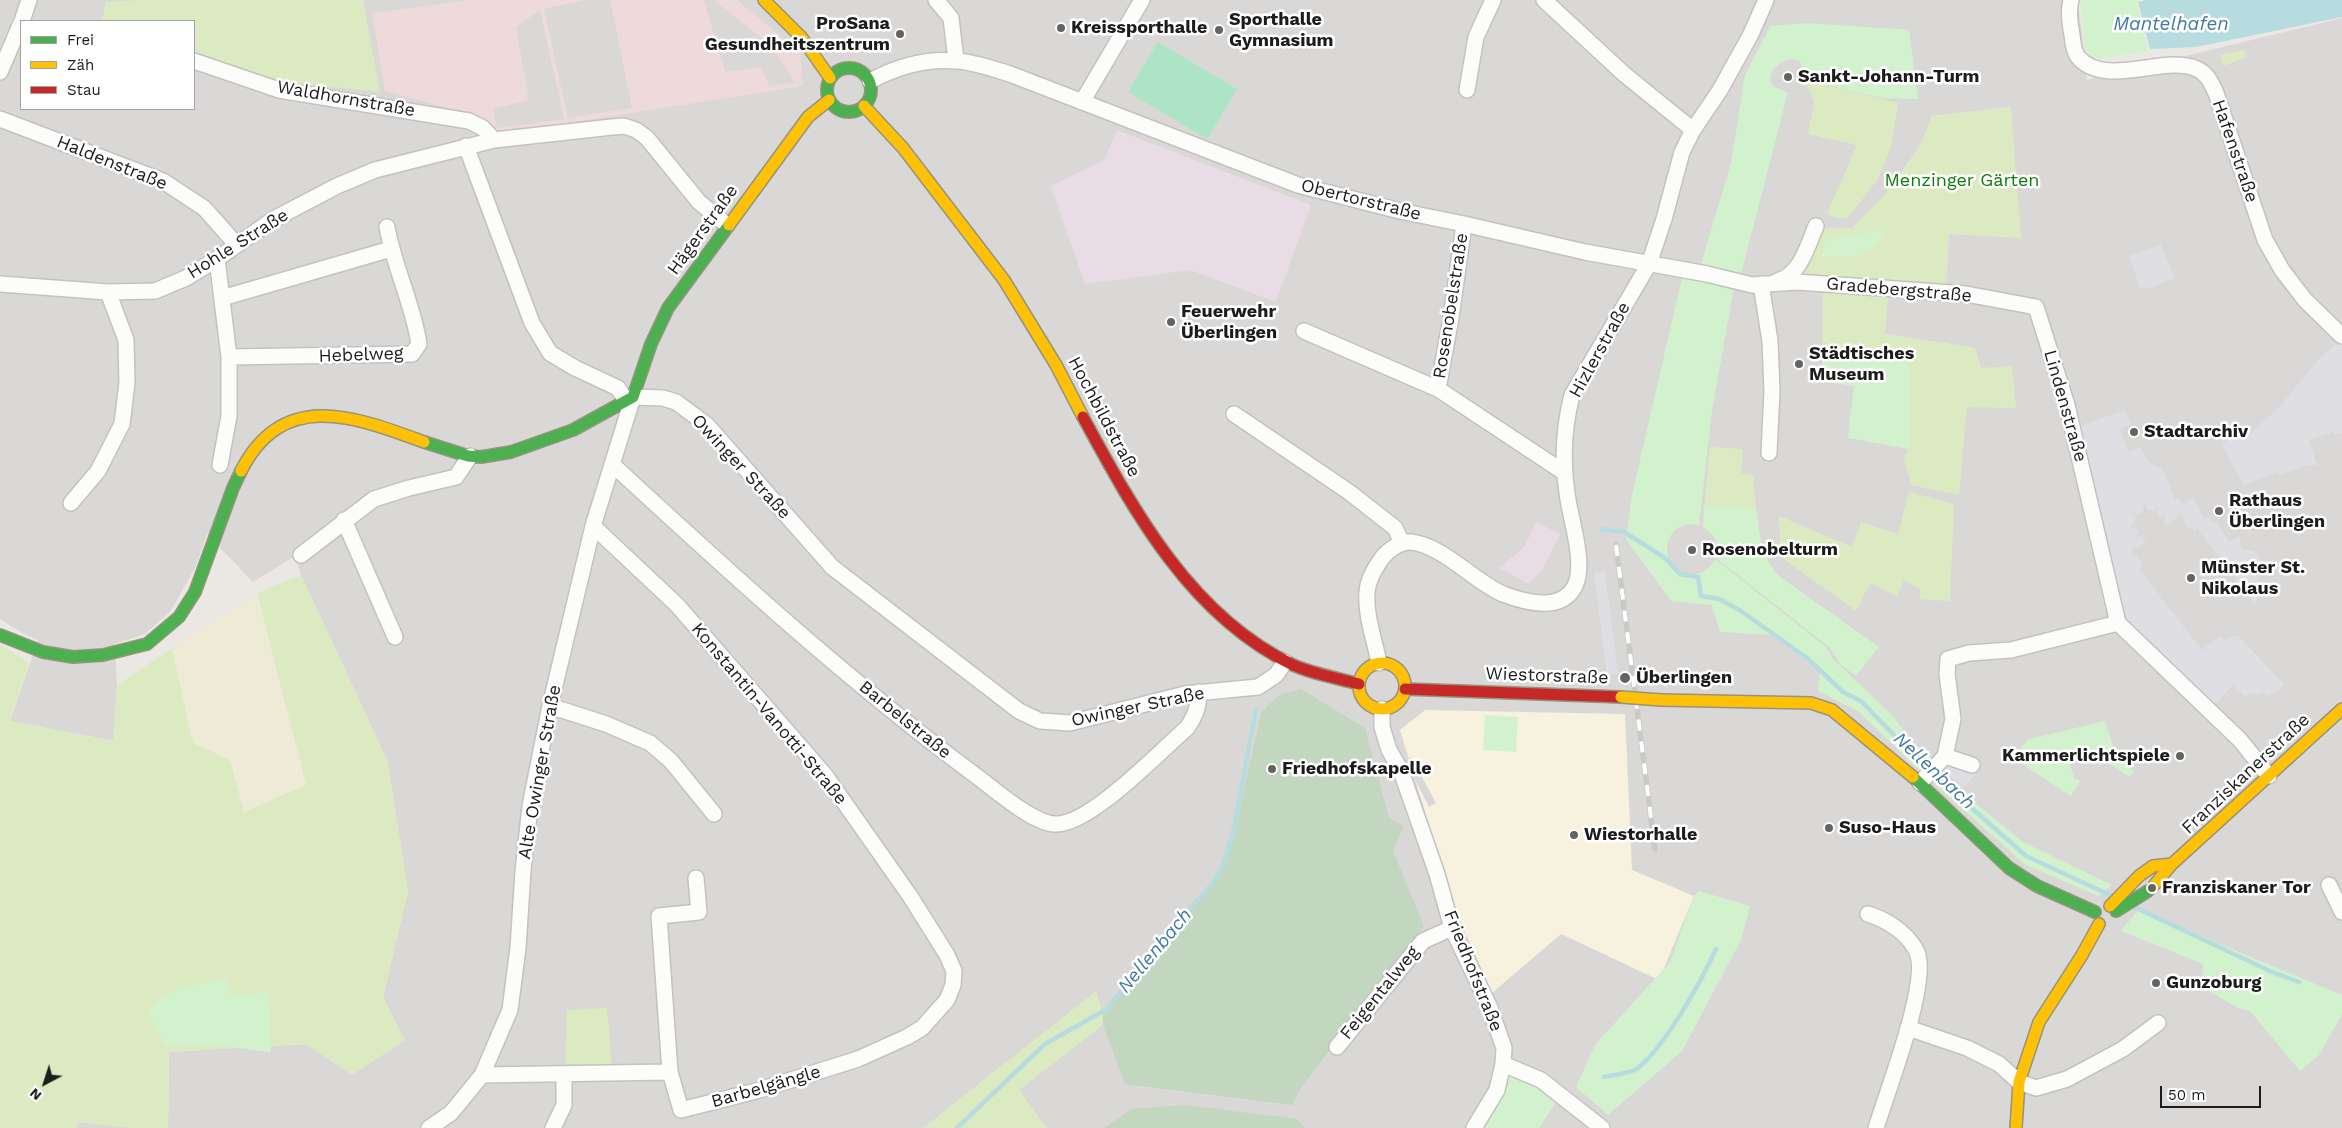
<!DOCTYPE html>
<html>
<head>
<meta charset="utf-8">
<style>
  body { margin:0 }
  #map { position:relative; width:2342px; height:1128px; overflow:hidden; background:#ebe8e4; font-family:"Work Sans",sans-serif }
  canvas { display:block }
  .legend { position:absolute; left:20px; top:20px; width:175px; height:90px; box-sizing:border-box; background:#fff; border:1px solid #a4a4a4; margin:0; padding:6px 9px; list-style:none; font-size:15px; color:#1c1c1c }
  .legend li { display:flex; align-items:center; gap:10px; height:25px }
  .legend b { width:25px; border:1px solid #a4a4a4 }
  .north { position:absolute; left:20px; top:1058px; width:50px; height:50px; -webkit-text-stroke:4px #fff; paint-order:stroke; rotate:220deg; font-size:14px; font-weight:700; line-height:20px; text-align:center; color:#1c1c1c }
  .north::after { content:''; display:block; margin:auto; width:18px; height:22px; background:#1c1c1c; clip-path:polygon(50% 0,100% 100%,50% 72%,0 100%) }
  .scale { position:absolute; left:2160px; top:1086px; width:101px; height:22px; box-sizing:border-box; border:2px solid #1c1c1c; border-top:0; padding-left:6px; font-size:15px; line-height:18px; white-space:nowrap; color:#1c1c1c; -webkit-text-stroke:4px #fff; paint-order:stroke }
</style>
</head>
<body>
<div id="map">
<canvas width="2342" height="1128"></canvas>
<ul class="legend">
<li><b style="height:6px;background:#4caf50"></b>Frei</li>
<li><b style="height:6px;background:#ffc107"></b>Zäh</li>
<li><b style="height:6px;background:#c62828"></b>Stau</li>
</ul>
<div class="north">N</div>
<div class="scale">50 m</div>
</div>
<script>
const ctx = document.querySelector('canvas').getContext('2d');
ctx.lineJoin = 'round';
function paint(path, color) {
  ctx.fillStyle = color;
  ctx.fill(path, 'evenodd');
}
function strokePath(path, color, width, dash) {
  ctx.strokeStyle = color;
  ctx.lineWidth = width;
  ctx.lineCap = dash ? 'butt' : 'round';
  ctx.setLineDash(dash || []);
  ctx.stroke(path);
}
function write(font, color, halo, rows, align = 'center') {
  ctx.font = font + ' "Work Sans",sans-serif';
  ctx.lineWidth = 5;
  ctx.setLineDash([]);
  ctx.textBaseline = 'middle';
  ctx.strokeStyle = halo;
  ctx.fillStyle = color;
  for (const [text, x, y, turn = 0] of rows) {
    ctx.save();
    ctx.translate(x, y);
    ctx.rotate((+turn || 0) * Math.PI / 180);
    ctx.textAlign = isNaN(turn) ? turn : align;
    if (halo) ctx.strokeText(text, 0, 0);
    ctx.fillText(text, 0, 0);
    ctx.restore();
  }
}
paint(new Path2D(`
  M 0,0 L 2078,0 L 2087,80 L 2342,18 L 2342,1128 L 168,1128 L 169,1052 L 306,1044 L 352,1074 L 404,1041 L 383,997 L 408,891 L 387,760 L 301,575 L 295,556 L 253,582 L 207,534 L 196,566 L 170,612 L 145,634 L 115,644 L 117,685 L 114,741 L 10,721 L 38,640 L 24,634 L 0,619 ZM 21,21 L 194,21 L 194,109 L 21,109 ZM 2011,107 L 1949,234 L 1946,287 L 1820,229 L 1852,228 L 1881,202 L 1922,143 L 1932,116 ZM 1823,292 L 1888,296 L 1885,334 L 1975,348 L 1980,368 L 1967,406 L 1904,458 L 1909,449 Z
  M 78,1122 L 133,1128 L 77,1128 Z`), '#dad8d6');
paint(new Path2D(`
  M 470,0 L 737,0 L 800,52 L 803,86 L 497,134 L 474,115 L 385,91 L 372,13 Z`), '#eedada');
paint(new Path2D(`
  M 1117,130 L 1311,205 L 1276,302 L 1190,270 L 1085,284 L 1051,186 L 1104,160 Z
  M 1536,522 L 1560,534 L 1543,568 L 1529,584 L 1499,568 L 1525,546 Z`), '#e9dce5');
paint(new Path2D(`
  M 1425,710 L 1625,714 L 1632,870 L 1694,896 L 1659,980 L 1561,934 L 1492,993 L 1455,910 L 1400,730 Z`), '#f6f2dd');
paint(new Path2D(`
  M 46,0 L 100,0 L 96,21 L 61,21 L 37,15 Z
  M 585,0 L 610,0 L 632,108 L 568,118 L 544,9 Z
  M 704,0 L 714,0 L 770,45 L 795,82 L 769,86 L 761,67 L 725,72 Z
  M 1146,0 L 1184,0 L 1156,40 L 1130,26 Z
  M 540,10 L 564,119 L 497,128 L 493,109 L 529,100 L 516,27 Z
  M 1808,88 L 1814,102 L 1858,145 L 1826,217 L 1798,202 L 1792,216 L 1775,208 L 1787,174 L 1796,177 L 1811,138 L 1786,128 L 1788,92 Z
  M 782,94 L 786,114 L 778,116 L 779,124 L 762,128 L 760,119 L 671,136 L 668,115 Z
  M 1059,100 L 1314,199 L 1312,204 L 1057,105 Z
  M 667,136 L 703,180 L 689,191 L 654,147 Z
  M 1392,459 L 1454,503 L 1470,475 L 1530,517 L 1524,525 L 1498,507 L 1462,557 L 1370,491 Z
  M 1405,554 L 1426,564 L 1494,609 L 1505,613 L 1512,665 L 1423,661 L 1398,643 L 1390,614 L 1386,572 Z
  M 1127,608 L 1152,635 L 1133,653 L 1107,628 Z
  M 1438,676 L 1461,676 L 1461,682 L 1435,682 Z
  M 1411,757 L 1436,803 L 1429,807 L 1405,760 Z
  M 1351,1052 L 1451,1128 L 1325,1128 L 1304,1111 Z`), '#d9d8d6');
paint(new Path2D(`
  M 257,593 L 307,785 L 244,812 L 230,760 L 193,743 L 172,648 Z`), '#edead6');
paint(new Path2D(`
  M 139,0 L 363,0 L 380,92 L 279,81 L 194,58 L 194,21 L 102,21 L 106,2 Z
  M 2245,50 L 2247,57 L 2223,66 L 2220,55 Z
  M 1805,80 L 1898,103 L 1891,147 L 1878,179 L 1848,218 L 1837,218 L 1827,214 L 1857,145 L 1808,134 L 1814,102 Z
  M 2011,107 L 2021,238 L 1949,234 L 1946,287 L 1795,277 L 1820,228 L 1852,228 C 1887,196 1916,161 1932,116 Z
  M 1823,291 L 1888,296 L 1885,334 L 1975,348 L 1981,368 L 2012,366 L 2016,408 L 1967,407 L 1959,495 L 1911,485 L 1904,458 L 1909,449 L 1909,352 L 1822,348 Z
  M 1710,447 L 1743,449 L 1741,473 L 1753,475 L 1756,508 L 1704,507 Z
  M 1909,492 L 1954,504 L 1950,601 L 1919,599 L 1921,590 L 1904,580 L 1897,596 L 1870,583 L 1856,611 L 1785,560 L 1780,552 L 1779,516 L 1852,547 L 1861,522 L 1898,534 Z
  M 301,575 L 387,760 L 408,891 L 383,997 L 405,1040 L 352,1075 L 306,1044 L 169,1052 L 168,1128 L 133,1128 L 78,1122 L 77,1128 L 0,1128 L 0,644 L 29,663 L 10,721 L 113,741 L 117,685 L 172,648 L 193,743 L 230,760 L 244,812 L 306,785 L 257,593 Z
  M 1096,991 L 1103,1015 L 1103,1025 L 1019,1090 L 1047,1128 L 923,1128 Z
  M 607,1008 L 612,1067 L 565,1069 L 567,1010 Z`), '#dceac1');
paint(new Path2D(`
  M 1301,689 L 1365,728 L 1389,818 L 1404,826 L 1393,851 L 1424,926 L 1298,1092 L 1293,1105 L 1125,1084 L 1103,1025 L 1103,1015 L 1213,883 L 1223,866 L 1234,837 L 1261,712 L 1279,695 Z
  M 1185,1105 L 1297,1119 L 1305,1128 L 1104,1128 L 1132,1109 Z`), '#c2d6c0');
paint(new Path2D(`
  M 2080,0 L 2138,0 L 2136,1 L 2148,51 L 2100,59 L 2091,57 L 2085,49 Z
  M 1807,23 L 1909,30 L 1918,99 L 1881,98 L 1804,79 C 1806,32 1740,82 1788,92 L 1741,274 L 1700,268 L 1731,163 L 1745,75 L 1770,26 Z
  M 1884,230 C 1873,261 1850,257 1822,257 L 1825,243 L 1829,238 Z
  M 1682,278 L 1734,287 L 1711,417 L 1699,525 C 1659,517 1656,576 1694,574 C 1703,574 1711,567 1715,559 L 1826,647 L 1832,658 L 1892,715 L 1913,743 L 1934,758 L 1923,774 L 1858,711 L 1818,691 L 1820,670 L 1773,635 L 1720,632 L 1712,605 L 1671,601 L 1626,539 L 1632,495 Z
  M 1822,348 L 1909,352 L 1909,449 L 1848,438 L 1854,386 L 1822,381 Z
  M 1704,507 L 1756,508 C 1760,535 1760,555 1779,576 L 1879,647 L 1856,676 L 1841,665 L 1829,647 L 1716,558 C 1719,544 1715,534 1703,527 Z
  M 1485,715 L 1518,717 L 1516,752 L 1483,750 Z
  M 2105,721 L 2117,757 L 2134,772 L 2130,777 L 2092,753 L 2078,754 L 2070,765 L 2074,778 L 2080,781 L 2071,796 L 2012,757 L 2029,739 Z
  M 1943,777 L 2023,842 L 2112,885 L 2098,896 L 2024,864 L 1936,785 Z
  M 1699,891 L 1750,906 L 1741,940 L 1682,1051 L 1608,1115 L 1576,1087 L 1595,1045 L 1670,962 L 1694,896 Z
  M 2138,910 L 2342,995 L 2342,1014 L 2319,1055 L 2300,1071 L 2250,1011 L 2238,1008 L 2202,987 L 2203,964 L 2121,931 Z
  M 227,979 L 230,996 L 268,992 L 271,1052 L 215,1045 L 164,1045 L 149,1012 C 163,986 200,985 227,979 Z
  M 1510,1076 L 1536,1084 L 1557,1101 L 1539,1128 L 1478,1128 Z`), '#d2f2cd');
paint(new Path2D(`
  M 1158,42 L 1237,89 L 1207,139 L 1128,92 Z`), '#ade4c6');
paint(new Path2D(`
  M 2161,245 L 2175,278 L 2150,288 L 2140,288 L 2129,256 Z
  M 2342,338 L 2342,433 L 2334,435 L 2333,432 L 2309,440 L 2317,465 L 2308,465 L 2279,475 L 2278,472 L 2244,485 L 2222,445 L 2243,424 L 2251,433 L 2281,405 L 2318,360 Z
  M 2125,410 L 2131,424 L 2120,429 L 2128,452 L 2141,447 L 2146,458 L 2154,466 L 2162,468 L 2175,499 L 2178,498 L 2181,503 L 2185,504 L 2193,497 L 2204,519 L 2210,516 L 2213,523 L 2217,522 L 2229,542 L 2239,536 L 2242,549 L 2254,551 L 2262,562 L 2267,560 L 2273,570 L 2264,568 L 2258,573 L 2257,580 L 2264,589 L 2255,603 L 2250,596 L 2251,594 L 2248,594 L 2242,586 L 2244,584 L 2241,585 L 2235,577 L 2236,574 L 2233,575 L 2227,567 L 2228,564 L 2226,566 L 2220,558 L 2221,555 L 2219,556 L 2212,548 L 2213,546 L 2211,547 L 2205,539 L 2206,536 L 2204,538 L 2198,530 L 2199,527 L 2194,531 L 2191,527 L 2189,529 L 2183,520 L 2185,518 L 2181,513 L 2167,526 L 2163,520 L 2166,517 L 2164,516 L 2161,518 L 2157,512 L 2159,509 L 2157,508 L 2155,511 L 2147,509 L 2145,504 L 2142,505 L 2144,510 L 2137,515 L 2133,512 L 2132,514 L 2136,517 L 2134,525 L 2130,526 L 2131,528 L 2136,527 L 2139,532 L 2136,535 L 2137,537 L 2141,535 L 2146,542 L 2136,549 L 2134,546 L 2131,549 L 2133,552 L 2131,554 L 2133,557 L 2136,555 L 2142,564 L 2139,571 L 2141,572 L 2147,579 L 2146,582 L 2148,581 L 2155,589 L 2154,591 L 2156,590 L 2162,598 L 2160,600 L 2163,600 L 2169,608 L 2169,610 L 2170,609 L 2177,617 L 2176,620 L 2178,619 L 2184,627 L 2183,630 L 2185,628 L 2202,650 L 2220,636 L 2225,641 L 2230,637 L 2238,636 L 2285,685 L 2269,696 L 2263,692 L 2256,695 L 2250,693 L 2245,696 L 2233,685 L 2209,711 L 2118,623 L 2076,428 Z
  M 1605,572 L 1618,673 L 1607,675 L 1594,573 Z
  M 1952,747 L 1979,771 L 1964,787 L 1936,765 Z`), '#dfdfe3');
paint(new Path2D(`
  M 2147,0 L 2342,0 L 2342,17 L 2196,47 L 2150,49 L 2138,2 Z`), '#b6dce0');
strokePath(new Path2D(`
  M 1601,529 L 1624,532 L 1665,558 L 1680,574 L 1698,577 L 1701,596 L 1719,599 L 1741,611 L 1807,658 L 1843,692 L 1861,701 L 1922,764 L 2026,856 L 2112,896
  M 2134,907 L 2272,972 L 2299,982
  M 1604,1077 C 1613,1075 1630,1074 1638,1068 C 1664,1048 1702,980 1716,949
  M 957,1128 L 1045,1044 L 1107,1009 L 1158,945 L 1213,883 L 1223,866 L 1234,828 L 1256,710`), '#b6dce0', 4.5);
const street = new Path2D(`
  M 936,0 L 951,18 L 956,61
  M 1544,0 L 1624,74 L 1693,130
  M 2071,0 C 2068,12 2070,23 2072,35 C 2073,41 2073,51 2078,57 C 2105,89 2165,54 2197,69 C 2208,74 2211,83 2216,93 L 2265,240 L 2282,270 L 2305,300 L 2342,336
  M 22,21 L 29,0
  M 194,61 L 279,90 L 469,121 L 483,128 L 494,140
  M 0,72 L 21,23
  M 870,81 C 896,67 927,58 957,61 C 975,62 993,69 1010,74 L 1298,185 L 1400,211 L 1464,224 L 1585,252 L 1707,274 L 1752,285 L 1797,282 L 1966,294 L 2036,307 L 2067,405 L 2118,623 L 2240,740 L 2269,776
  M 1467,90 L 1476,37 L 1493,0
  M 1082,102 L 1142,0
  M 0,119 L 163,181 L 204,208 L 236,244
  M 466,146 L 532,323 L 550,353 L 575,368 L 618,388 L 625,399
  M 1464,224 L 1451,318 L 1438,389 L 1565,473
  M 217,259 L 229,357 L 229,416 L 220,465
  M 1777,281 C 1800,276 1808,245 1816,226
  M 0,284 L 108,292 L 155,291 L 186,278 L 217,259 L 272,220 L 337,186 L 375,170 L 494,140 L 612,127 L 624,126 L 636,130 L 647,138 L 699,202 L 727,225
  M 1761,284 L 1770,341 L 1772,391 L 1769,453
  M 222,298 L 391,249
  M 1304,331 L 1438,389
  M 229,357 L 412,354 L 419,344 C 413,304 394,267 387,227
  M 1234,414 L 1349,492 L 1395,528 L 1402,543
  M 612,464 C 729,572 847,680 975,775 C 994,789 1032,823 1055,824 C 1089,826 1159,752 1187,728 C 1195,716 1199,707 1199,692
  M 71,503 L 98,471 L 122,424 L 127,383 L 126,340 L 108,292
  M 344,520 L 395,637
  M 593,526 L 677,605 L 825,775 L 910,896 L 947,955 L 954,971 L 953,985 L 947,1000 L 922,1028 L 907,1037 L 858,1059 L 756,1091 L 681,1110 L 670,1072 L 659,916 L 699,912 L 696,878
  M 301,555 L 374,499 L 409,488 L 456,477 L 470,456
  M 1379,663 C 1375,641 1365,615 1367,592 C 1368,579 1375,568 1382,558 C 1388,550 1401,541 1411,542 C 1444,546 1473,581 1503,594 C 1524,602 1561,613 1575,586 C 1586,562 1570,519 1567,493 C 1562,460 1564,426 1572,395 L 1649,264 L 1664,219 L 1682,152 L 1693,130 L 1720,90 L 1751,34 L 1766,0
  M 550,706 L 606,724 L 650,743 L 671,761 L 714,814
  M 1382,709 L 1382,727 L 1389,750 L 1401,771 L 1437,874 L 1452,928 L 1490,1008 L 1504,1048 L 1503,1064 L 1497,1090 L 1474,1128
  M 1945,756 L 1972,765
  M 1920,783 L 1945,756 L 1953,719 L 1947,674 L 1948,659 L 1969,653 L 2011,650 L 2118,623
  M 2329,885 L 2342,912
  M 1868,914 C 1887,920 1906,932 1916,950 C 1932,978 1886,1094 1876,1128
  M 1908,1028 L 1967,1048 L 1999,1064 L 2019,1082 L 2036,1088 L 2067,1079 L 2123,1049 L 2158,1023
  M 1337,1047 L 1423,941 L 1452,928
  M 1503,1064 L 1541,1080 L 1602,1128
  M 482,1075 L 670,1072
  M 429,1128 L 451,1113 L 482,1075 L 510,1010 L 518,948 L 523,871 L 530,806 L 550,706 L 593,526 L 633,397 L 663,398 L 676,402 L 707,425 L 832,567 L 1019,711 L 1040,721 L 1070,723 L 1185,694 L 1258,687 L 1276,675 L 1285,662
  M 553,1128 L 564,1105 L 564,1074`);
const fast = new Path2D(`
  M827 90a22 22 0 1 1 44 0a22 22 0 1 1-44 0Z
  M 424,442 L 468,456 L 481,457 L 511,452 L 573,430 L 633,397 L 651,344 L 668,308 L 729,225
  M 0,635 L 43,652 L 73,657 L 103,655 L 147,644 L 179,617 L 195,592 L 233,488 L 241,471
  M 1913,777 L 2009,868 L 2037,886 L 2095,912
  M 2116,911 L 2148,891`);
const slow = new Path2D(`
  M 764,0 L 802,38 L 830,78
  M 864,106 L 903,148 L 1004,280 L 1056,365 L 1083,417
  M 729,225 L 808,117 L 829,100
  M 241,471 C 283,388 356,417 424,442
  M1359 686a23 23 0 1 1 46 0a23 23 0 1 1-46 0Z
  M 1661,700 L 1811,703 L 1832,710 L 1913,777
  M 2155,884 L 2172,864 L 2342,709
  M 2110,906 L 2139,876 L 2153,866 L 2172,864
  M 2016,1128 L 2019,1082 L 2039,1022 L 2082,955 L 2099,924`);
const jam = new Path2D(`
  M 1083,417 C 1135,513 1191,616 1293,665 C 1313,674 1338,678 1359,684
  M 1405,689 L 1621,697`);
strokePath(street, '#c3c2c0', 18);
strokePath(fast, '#95947c', 14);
strokePath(slow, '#95947c', 14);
strokePath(jam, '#95947c', 14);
strokePath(street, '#fcfcfb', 15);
strokePath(fast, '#4caf50', 11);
strokePath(slow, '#ffc107', 11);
strokePath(jam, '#c62828', 11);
const rail = new Path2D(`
  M 1616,545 L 1655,849`);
strokePath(rail, '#c9c9c8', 5.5);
strokePath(rail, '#fff', 4, [11]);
const slowBridge = new Path2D(`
  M 1621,697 L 1661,700`);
strokePath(slowBridge, '#95947c', 14, []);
strokePath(slowBridge, '#ffc107', 11);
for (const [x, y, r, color] of [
  [1061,28,5,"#646362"],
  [1219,30,5,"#646362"],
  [900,34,5,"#646362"],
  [1788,77,5,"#646362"],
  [1171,322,5,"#646362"],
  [1799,364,5,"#646362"],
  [2134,432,5,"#646362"],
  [2219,511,5,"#646362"],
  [1692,550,5,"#646362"],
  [2191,578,5,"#646362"],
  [1625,678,6,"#646362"],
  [2180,756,5,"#646362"],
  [1272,769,5,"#646362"],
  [1829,828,5,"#646362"],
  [1574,835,5,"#646362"],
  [2152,888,5,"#646362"],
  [2156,983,5,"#646362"]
]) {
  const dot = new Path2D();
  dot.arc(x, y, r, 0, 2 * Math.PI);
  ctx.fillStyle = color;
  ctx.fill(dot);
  strokePath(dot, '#fff', 2);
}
write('bold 18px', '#1c1c1c', '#fff', [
  ["Sporthalle",1229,20],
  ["Gymnasium",1229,41],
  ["ProSana",890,24,"right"],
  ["Gesundheitszentrum",890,45,"right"],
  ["Kreissporthalle",1071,28],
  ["Sankt-Johann-Turm",1798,77],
  ["Feuerwehr",1181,312],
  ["Überlingen",1181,333],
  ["Städtisches",1809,354],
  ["Museum",1809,375],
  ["Stadtarchiv",2144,432],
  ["Rathaus",2229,501],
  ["Überlingen",2229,522],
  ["Rosenobelturm",1702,550],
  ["Münster St.",2201,568],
  ["Nikolaus",2201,589],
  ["Überlingen",1636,678],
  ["Kammerlichtspiele",2170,756,"right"],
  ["Friedhofskapelle",1282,769],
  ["Suso-Haus",1839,828],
  ["Wiestorhalle",1584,835],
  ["Franziskaner Tor",2162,888],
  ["Gunzoburg",2166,983]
], 'left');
write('18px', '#1c1c1c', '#fff', [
  ["Waldhornstraße",346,99,10],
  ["Hafenstraße",2235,151,71],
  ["Haldenstraße",112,163,22],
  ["Obertorstraße",1361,200,14],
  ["Hägerstraße",703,230,-54],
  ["Hohle Straße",238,244,-32],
  ["Gradebergstraße",1899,290,5],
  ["Rosenobelstraße",1451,306,-81],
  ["Hizlerstraße",1600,350,-61],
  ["Hebelweg",361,355,-2],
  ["Lindenstraße",2065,406,74],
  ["Hochbildstraße",1104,417,62],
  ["Owinger Straße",741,467,47],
  ["Wiestorstraße",1547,676,2],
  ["Owinger Straße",1138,707,-12],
  ["Konstantin-Vanotti-Straße",769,714,50],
  ["Barbelstraße",905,720,39],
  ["Alte Owinger Straße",540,772,-80],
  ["Franziskanerstraße",2246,774,-43],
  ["Friedhofstraße",1473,971,68],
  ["Feigentalweg",1380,993,-51],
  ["Barbelgängle",766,1087,-16]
]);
write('18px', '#0c7c07', '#fff', [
  ["Menzinger Gärten",1962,181]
]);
write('italic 19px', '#407a9e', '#fff', [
  ["Mantelhafen",2171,24],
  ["Nellenbach",1934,771,43],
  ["Nellenbach",1155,951,-50]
]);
</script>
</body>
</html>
